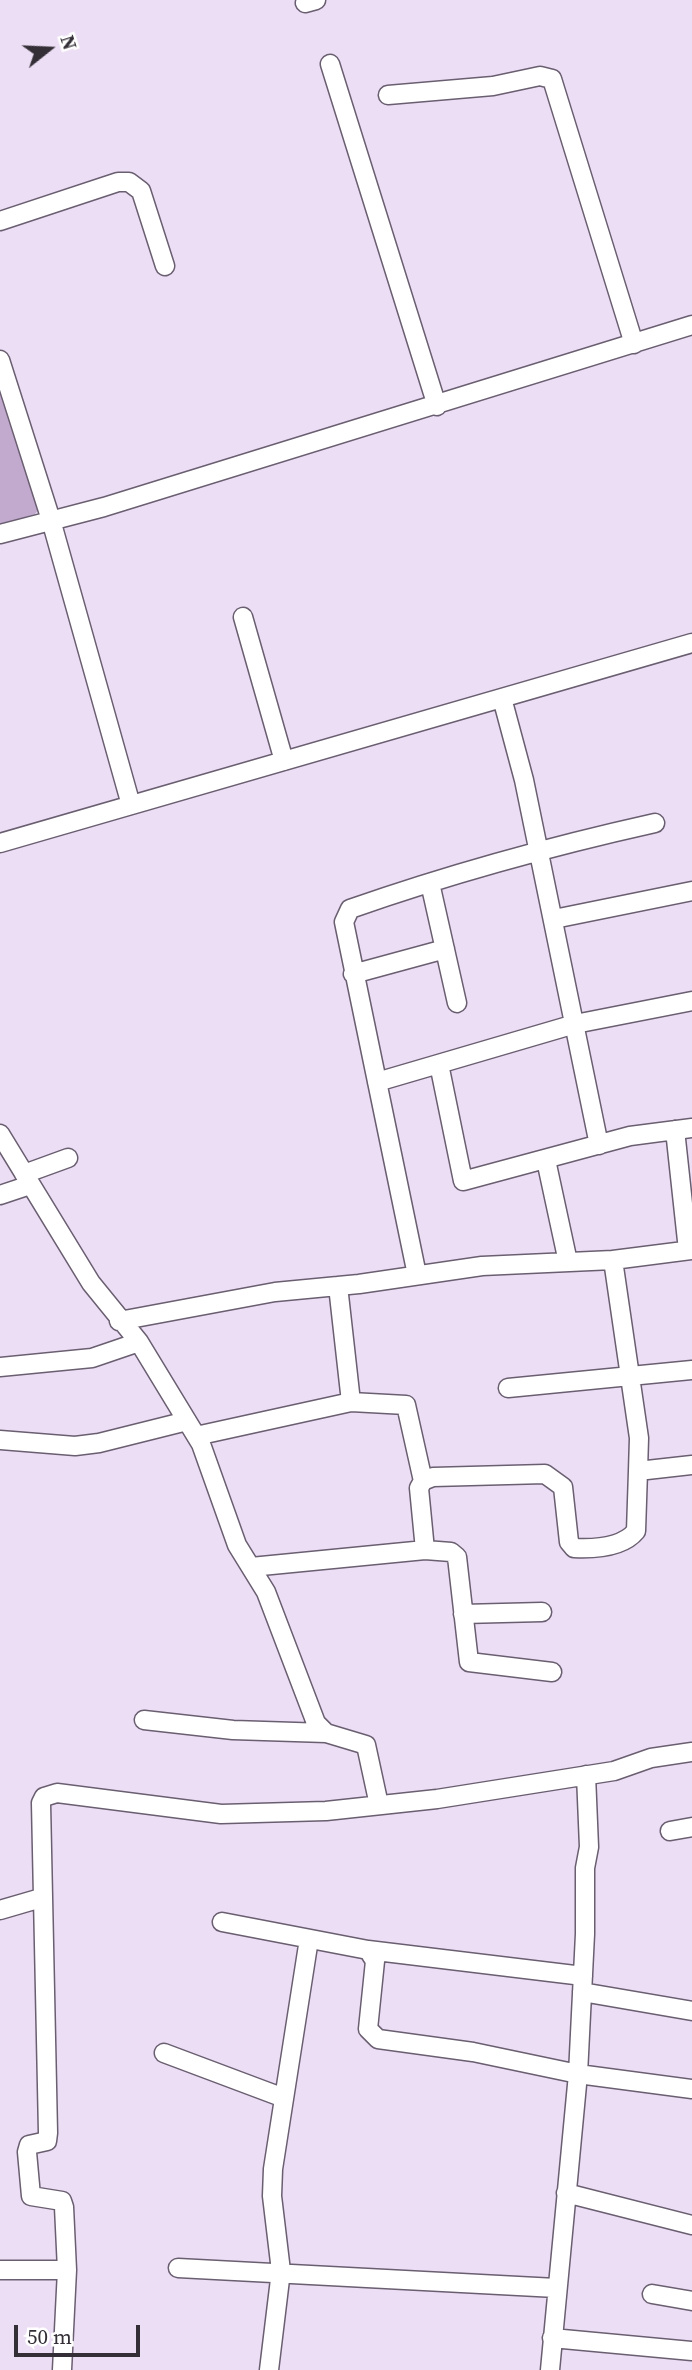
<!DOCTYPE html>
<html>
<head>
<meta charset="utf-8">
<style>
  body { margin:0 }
  #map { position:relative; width:692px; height:2370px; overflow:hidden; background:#ecdef4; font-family:"Source Serif 4",serif }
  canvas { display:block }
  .north { position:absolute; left:14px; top:14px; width:70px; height:70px; -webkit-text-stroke:5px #fff; paint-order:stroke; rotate:72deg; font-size:19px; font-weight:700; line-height:28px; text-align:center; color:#342f37 }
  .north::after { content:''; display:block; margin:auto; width:24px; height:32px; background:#342f37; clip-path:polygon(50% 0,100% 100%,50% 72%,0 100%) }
  .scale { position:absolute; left:14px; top:2325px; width:126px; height:32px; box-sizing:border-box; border:4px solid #342f37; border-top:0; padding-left:9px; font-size:21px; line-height:24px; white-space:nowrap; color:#342f37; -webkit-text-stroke:5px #fff; paint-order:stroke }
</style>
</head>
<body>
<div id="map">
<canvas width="692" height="2370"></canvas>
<div class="north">N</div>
<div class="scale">50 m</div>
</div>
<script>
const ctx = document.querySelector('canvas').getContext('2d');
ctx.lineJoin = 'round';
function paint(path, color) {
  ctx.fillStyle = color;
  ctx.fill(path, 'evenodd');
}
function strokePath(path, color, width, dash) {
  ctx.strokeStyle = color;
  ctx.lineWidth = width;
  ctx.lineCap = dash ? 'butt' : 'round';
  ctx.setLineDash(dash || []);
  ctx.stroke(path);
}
paint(new Path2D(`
  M 0,384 L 40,508 L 35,514 L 0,525 Z`), '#c2aacf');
const minor = new Path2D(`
  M 305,3 L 316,0
  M 330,64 L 437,406
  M 388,95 L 493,86 L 540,76 L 552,79 L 634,344
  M 0,221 L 118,182 L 129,182 L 141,191 L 165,266
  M 0,360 L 51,520 L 131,805
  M 0,534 L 104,507 L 692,325
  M 243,617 L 284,761
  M 502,698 L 524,780 L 599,1145
  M 0,843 L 692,643
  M 430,883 L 457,1003
  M 554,919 L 692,891
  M 353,974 L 445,949
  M 439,1064 L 463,1181 L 630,1136 L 692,1128
  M 377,1082 L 575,1024 L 692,1001
  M 675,1130 L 688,1250
  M 0,1134 L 91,1283 L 139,1342 L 201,1444 L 237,1545 L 266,1592 L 316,1723 L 326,1733 L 366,1745 L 379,1805
  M 546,1160 L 568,1262
  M 24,1174 L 68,1158
  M 0,1195 L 30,1185
  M 613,1260 L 639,1438 L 638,1471 L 692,1465
  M 417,1275 L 344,922 L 350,909 C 450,874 552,846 655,823
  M 119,1321 L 275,1292 L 359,1284 L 482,1266 L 613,1260 L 692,1250
  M 0,1367 L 92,1358 L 139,1342
  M 508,1388 L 692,1370
  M 351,1402 L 406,1405 L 423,1481
  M 196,1436 L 351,1402 L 338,1286
  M 0,1440 L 75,1446 L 99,1443 L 187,1421
  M 425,1550 L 419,1488 L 423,1481 L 433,1477 L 545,1474 L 563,1487 L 569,1542 L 574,1548 C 595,1549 623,1547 636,1531 L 638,1471
  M 251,1567 L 425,1550 L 451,1552 L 457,1557 L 469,1662 L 552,1672
  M 463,1614 L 542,1612
  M 144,1720 L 233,1730 L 326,1733
  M 670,1831 L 692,1827
  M 0,1910 L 41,1898
  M 222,1922 L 368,1950 L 375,1961 L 368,2029 L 378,2039 L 473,2052 L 578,2074 L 692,2089
  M 368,1950 L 583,1976
  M 582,1992 L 692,2011
  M 164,2053 L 284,2098
  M 566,2193 L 692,2225
  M 178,2268 L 556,2288
  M 0,2270 L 67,2270
  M 652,2294 L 692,2301
  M 552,2338 L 692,2351
  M 62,2370 L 67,2270 L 64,2207 L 62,2201 L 31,2196 L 27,2152 L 29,2145 L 47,2141 L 48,2133 L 41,1803 L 44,1797 L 57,1793 L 221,1814 L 326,1811 L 437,1799 L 614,1771 L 651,1758 L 692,1752
  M 269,2370 L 281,2271 L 272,2196 L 273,2169 L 309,1939
  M 550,2370 L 578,2074 L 585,1934 L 585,1868 L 589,1847 L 586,1775`);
strokePath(minor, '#6a5e71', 21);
strokePath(minor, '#fff', 18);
</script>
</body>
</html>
